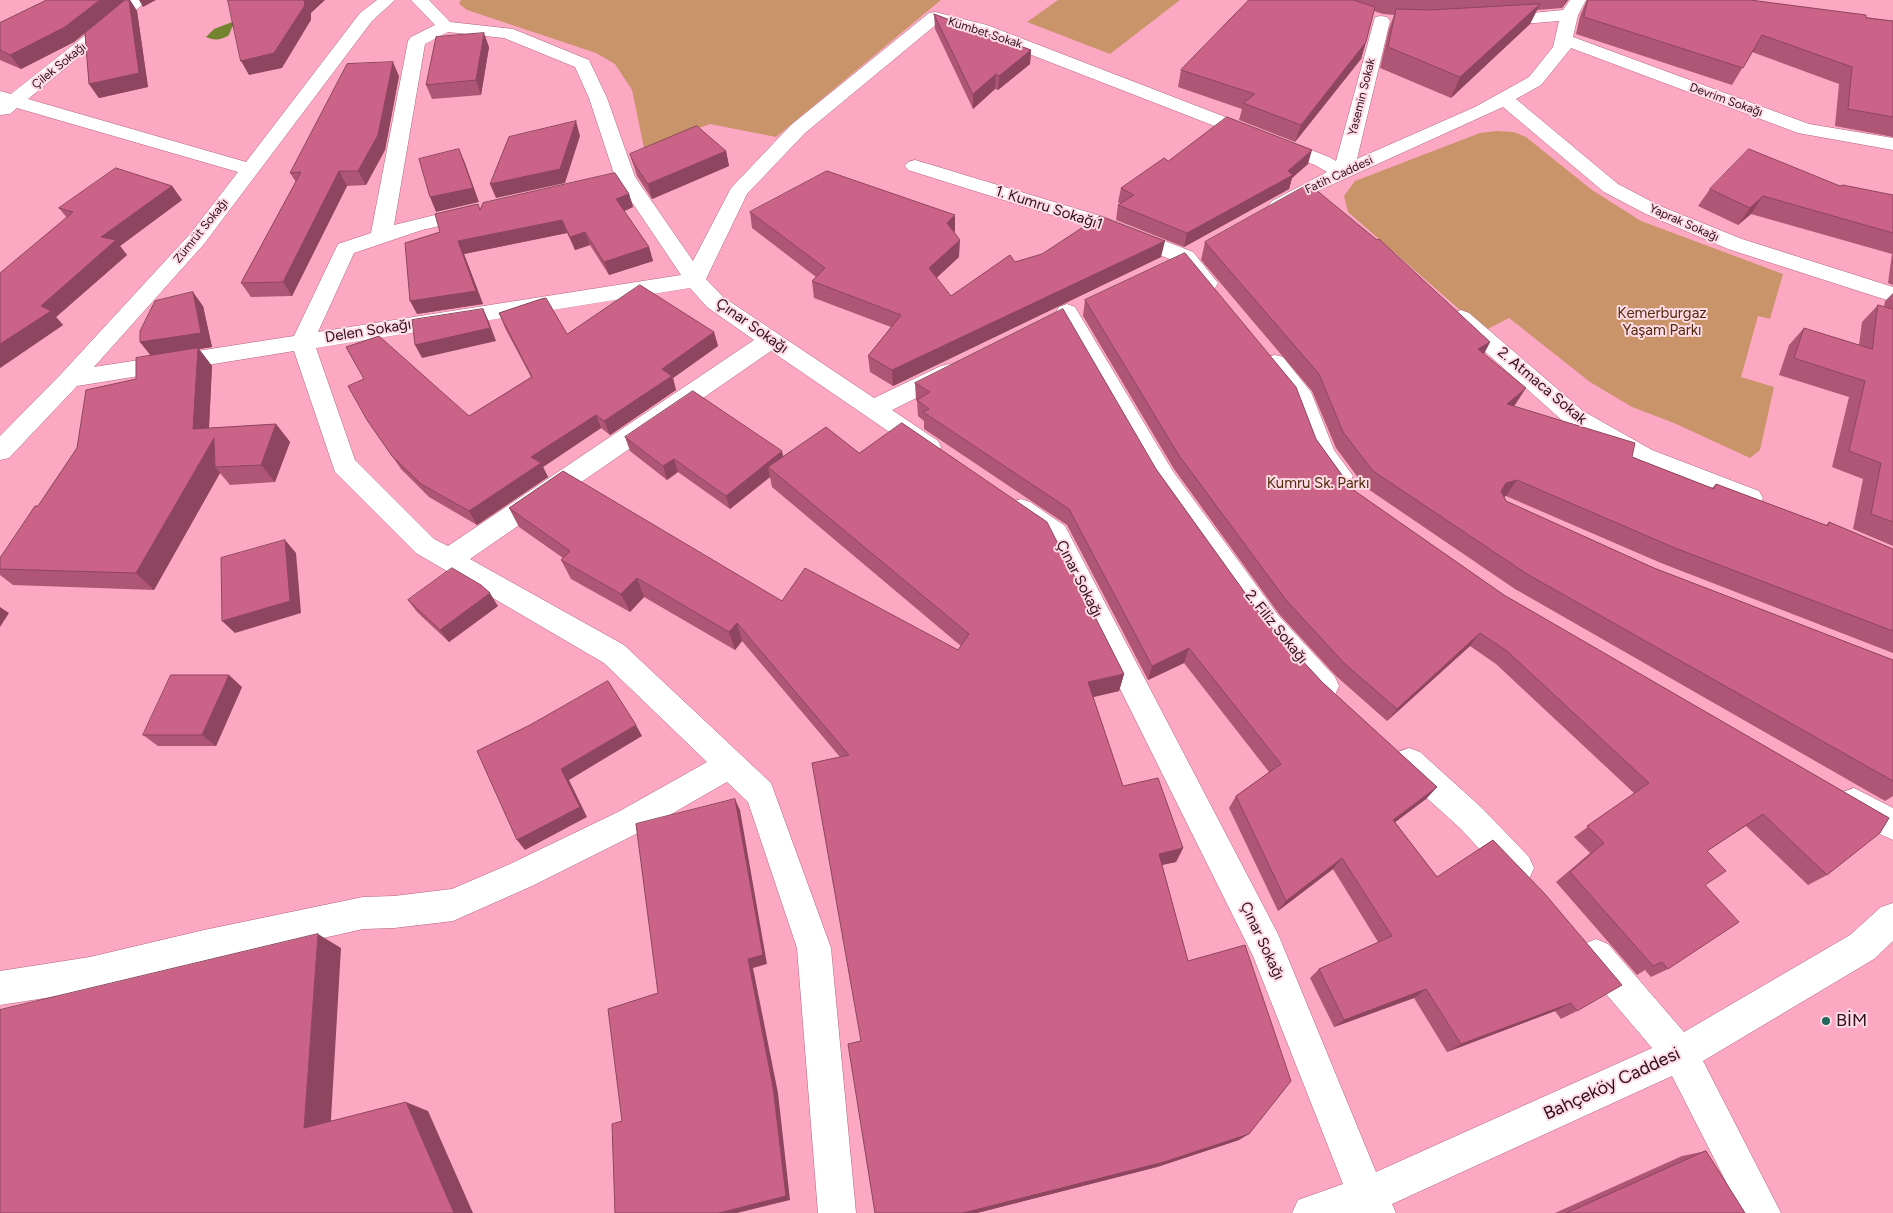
<!DOCTYPE html>
<html>
<head>
<meta charset="utf-8">
<style>
  body { margin:0 }
  canvas { display:block; background:#fca8c3 }
</style>
</head>
<body>
<canvas width="1893" height="1213"></canvas>
<script>
const ctx = document.querySelector('canvas').getContext('2d');
ctx.lineJoin = 'round';
function paint(path, color) {
  ctx.fillStyle = color;
  ctx.fill(path, 'evenodd');
}
function strokePath(path, color, width, dash) {
  ctx.strokeStyle = color;
  ctx.lineWidth = width;
  ctx.lineCap = dash ? 'butt' : 'round';
  ctx.setLineDash(dash || []);
  ctx.stroke(path);
}
function write(font, color, halo, rows, align = 'center') {
  ctx.font = font + ' Figtree,sans-serif';
  ctx.lineWidth = 4;
  ctx.setLineDash([]);
  ctx.textBaseline = 'middle';
  ctx.strokeStyle = halo;
  ctx.fillStyle = color;
  for (const [text, x, y, turn = 0] of rows) {
    ctx.save();
    ctx.translate(x, y);
    ctx.rotate((+turn || 0) * Math.PI / 180);
    ctx.textAlign = isNaN(turn) ? turn : align;
    if (halo) ctx.strokeText(text, 0, 0);
    ctx.fillText(text, 0, 0);
    ctx.restore();
  }
}
paint(new Path2D(`
  M 461,0 L 941,0 L 776,137 L 710,124 L 644,148 L 632,90 L 615,64 L 596,53 L 467,10 L 459,4 Z
  M 1058,0 L 1180,0 L 1110,54 L 1027,22 Z
  M 1497,131 L 1514,132 L 1526,137 L 1592,190 L 1641,221 L 1783,274 L 1770,319 L 1758,316 L 1741,377 L 1774,387 L 1760,450 L 1750,458 L 1674,423 L 1632,407 L 1590,382 L 1509,318 L 1484,331 L 1348,212 L 1344,196 L 1355,181 L 1480,133 Z`), '#ca946a');
paint(new Path2D(`
  M 240,19 L 245,23 L 232,27 L 229,35 C 222,40 214,41 206,37 L 214,29 Z`), '#73832f');
const minor = new Path2D(`
  M 130,0 L 148,0 L 28,99 L 246,162 L 360,13 L 377,0 L 395,0 L 372,21 L 204,244 L 94,367 L 294,336 L 338,244 L 371,233 L 408,41 L 411,37 L 435,25 L 411,0 L 429,0 L 450,22 L 513,29 L 589,60 L 607,98 L 635,177 L 693,261 L 731,188 L 791,125 L 929,13 L 935,12 L 987,25 L 1329,157 L 1336,161 L 1375,17 L 1381,16 L 1387,17 L 1390,21 L 1357,159 L 1475,107 L 1529,77 L 1553,47 L 1559,21 L 1497,26 L 1491,25 L 1488,21 L 1491,17 L 1563,10 L 1570,0 L 1586,0 L 1578,15 L 1573,37 L 1809,124 L 1893,138 L 1893,150 L 1798,133 L 1571,48 L 1541,85 L 1516,99 L 1618,184 L 1660,206 L 1742,239 L 1893,287 L 1893,302 L 1728,249 L 1646,214 L 1604,192 L 1503,107 L 1318,191 L 1286,209 L 1279,211 L 1272,209 L 1269,205 L 1272,201 L 1327,172 L 1315,165 L 975,33 L 938,23 L 805,133 L 747,194 L 706,279 L 723,297 L 874,398 L 941,366 L 949,364 L 957,366 L 961,372 L 957,378 L 892,410 L 938,441 L 941,447 L 938,453 L 929,456 L 920,453 L 771,351 L 470,559 L 624,645 L 771,783 L 831,948 L 856,1213 L 818,1213 L 797,948 L 748,802 L 727,782 L 640,832 L 532,886 L 453,921 L 394,928 L 363,929 L 90,991 L 0,1005 L 0,971 L 90,957 L 204,930 L 363,897 L 394,896 L 452,889 L 510,864 L 618,812 L 707,762 L 604,663 L 416,553 L 335,472 L 294,351 L 77,386 L 9,458 L 0,460 L 0,436 L 62,373 L 190,234 L 238,172 L 17,108 L 10,114 L 0,115 L 0,91 L 11,94 ZM 448,32 L 504,38 L 575,67 L 589,98 L 615,177 L 681,275 L 318,332 L 354,253 L 422,230 L 479,217 L 482,212 L 479,207 L 472,206 L 394,225 L 425,44 ZM 690,288 L 707,307 L 754,340 L 448,546 L 434,539 L 355,460 L 316,348 Z
  M 915,160 L 1104,217 L 1193,252 L 1218,283 L 1215,288 L 1207,290 L 1199,288 L 1177,262 L 1090,227 L 908,170 L 905,166 L 908,162 Z
  M 1067,304 L 1075,307 L 1172,470 L 1278,615 L 1335,677 L 1339,686 L 1335,695 L 1325,699 L 1315,695 L 1258,631 L 1154,484 L 1056,312 L 1059,307 Z
  M 1461,310 L 1469,313 L 1583,411 L 1652,450 L 1759,491 L 1763,498 L 1759,505 L 1750,508 L 1741,505 L 1634,464 L 1565,423 L 1453,323 L 1450,318 L 1453,313 Z
  M 1275,355 L 1283,357 L 1311,392 L 1334,450 L 1353,476 L 1349,483 C 1313,494 1305,421 1291,400 C 1283,387 1271,376 1263,363 L 1267,357 Z
  M 1021,499 L 1030,502 L 1065,526 L 1278,934 L 1376,1172 L 1652,1048 L 1584,968 L 1579,956 L 1584,944 L 1596,939 L 1608,944 L 1684,1032 L 1850,935 L 1881,907 L 1893,903 L 1893,941 L 1874,959 L 1703,1061 L 1781,1213 L 1742,1213 L 1672,1076 L 1392,1204 L 1396,1213 L 1292,1213 L 1298,1200 L 1343,1184 L 1253,956 L 1046,540 L 1012,516 L 1008,509 L 1012,502 Z
  M 1409,748 L 1420,752 L 1483,809 L 1529,857 L 1534,868 L 1529,879 L 1518,884 L 1507,879 L 1461,829 L 1398,772 L 1394,762 L 1398,752 Z
  M 1854,788 L 1893,808 L 1893,840 L 1882,835 L 1843,812 L 1839,802 L 1843,792 Z`);
strokePath(minor, '#b2647e', 1);
paint(minor, '#fff');
paint(new Path2D(`
  M 47,0 L 130,0 L 137,11 L 148,87 L 99,98 L 89,84 L 85,33 L 74,42 L 21,69 L 0,60 L 0,23 Z
  M 1249,0 L 1568,0 L 1562,8 L 1537,10 L 1530,24 L 1451,98 L 1380,68 L 1389,29 L 1394,15 L 1383,14 L 1374,11 L 1366,42 L 1361,59 L 1295,142 L 1239,120 L 1242,109 L 1178,87 L 1181,70 Z
  M 1587,0 L 1750,0 L 1893,21 L 1893,137 L 1835,126 L 1839,84 L 1752,52 L 1732,85 L 1576,34 L 1580,16 Z
  M 934,14 L 1031,50 L 1030,64 L 998,90 L 995,89 L 973,109 L 935,29 Z
  M 489,47 L 481,95 L 432,99 L 426,85 Z
  M 399,76 L 385,150 L 366,185 L 347,186 L 292,296 L 251,297 L 241,283 L 296,182 L 290,173 Z
  M 726,151 L 729,166 L 652,199 L 637,176 L 630,154 Z
  M 1168,161 L 1308,164 L 1292,178 L 1289,189 L 1184,247 L 1116,220 L 1118,205 L 1121,204 L 1118,202 L 1121,188 Z
  M 172,186 L 182,200 L 120,246 L 127,255 L 56,317 L 63,325 L 0,368 L 67,218 L 59,208 Z
  M 1840,186 L 1893,195 L 1893,285 L 1888,283 L 1892,254 L 1751,214 L 1738,225 L 1698,206 L 1710,189 Z
  M 629,194 L 633,207 L 624,211 L 649,247 L 653,261 L 609,275 L 590,245 L 575,250 L 567,233 L 464,254 L 483,304 L 417,314 L 440,232 L 480,209 Z
  M 750,212 L 955,231 L 954,232 L 959,257 L 936,278 L 951,296 L 1015,262 L 1161,257 L 893,386 L 870,372 L 868,356 L 891,327 L 814,298 L 812,281 L 816,277 L 752,228 Z
  M 1205,242 L 1490,342 L 1484,354 L 1515,405 L 1514,406 L 1632,457 L 1712,488 L 1716,484 L 1826,525 L 1829,522 L 1893,549 L 1893,653 L 1661,563 L 1506,496 L 1504,497 L 1506,501 L 1654,568 L 1893,660 L 1893,796 L 1885,801 L 1515,589 L 1365,487 L 1336,448 L 1312,391 L 1201,260 Z
  M 1893,293 L 1893,546 L 1853,529 L 1863,479 L 1832,467 L 1849,397 L 1779,375 L 1789,345 L 1804,328 L 1859,345 L 1862,322 L 1878,305 L 1884,307 L 1885,301 Z
  M 1085,300 L 1316,439 L 1352,489 L 1504,595 L 1889,818 L 1827,875 L 1808,885 L 1746,826 L 1707,851 L 1705,885 L 1668,969 L 1651,977 L 1645,970 L 1637,975 L 1556,882 L 1590,853 L 1574,837 L 1634,793 L 1496,664 L 1470,646 L 1387,721 L 1336,676 L 1279,614 L 1174,469 L 1083,316 Z
  M 203,306 L 212,347 L 199,349 L 212,366 L 209,428 L 276,424 L 290,442 L 275,482 L 230,485 L 220,473 L 154,590 L 13,585 L 0,575 L 0,558 L 38,506 L 77,448 L 136,379 L 151,355 L 140,342 Z
  M 499,313 L 567,334 L 714,332 L 718,346 L 673,378 L 676,390 L 610,435 L 601,428 L 543,467 L 548,477 L 477,525 L 429,497 L 401,469 L 367,420 L 469,416 L 531,377 L 505,328 Z
  M 915,383 L 1156,469 L 1263,618 L 1322,682 L 1437,787 L 1426,799 L 1395,822 L 1437,877 L 1493,840 L 1577,1011 L 1561,1019 L 1555,1011 L 1447,1052 L 1414,998 L 1334,1027 L 1310,978 L 1319,969 L 1378,942 L 1333,869 L 1278,911 L 1229,808 L 1236,796 L 1269,772 L 1184,663 L 1148,680 L 1067,525 L 924,429 L 924,421 L 918,416 L 917,401 L 916,400 Z
  M 625,437 L 783,456 L 1124,674 L 1119,691 L 1093,697 L 1123,786 L 1183,848 L 1176,862 L 1162,865 L 1188,961 L 1239,1140 L 1157,1167 L 977,1213 L 875,1213 L 861,1041 L 840,757 L 742,641 L 735,650 L 644,597 L 630,612 L 571,579 L 561,560 L 563,558 L 519,527 L 509,508 L 782,601 L 958,650 L 961,646 L 772,487 L 770,477 L 730,509 L 678,472 L 667,480 L 630,451 Z
  M 408,600 L 498,606 L 449,642 L 417,612 Z
  M 242,687 L 216,746 L 158,746 L 143,735 Z
  M 1706,1151 L 1745,1213 L 1555,1213 L 1682,1156 Z`), '#af5575');
paint(new Path2D(`
  M 100,0 L 127,0 L 74,42 L 21,69 L 10,55 Z
  M 129,0 L 130,0 L 137,11 L 148,87 L 99,98 L 89,84 Z
  M 139,0 L 156,0 L 143,7 Z
  M 304,0 L 325,0 L 311,13 L 311,20 L 282,68 L 249,75 L 241,61 Z
  M 1566,0 L 1568,0 L 1562,8 Z
  M 1540,4 L 1530,24 L 1451,98 L 1460,77 Z
  M 484,33 L 489,47 L 481,95 L 476,80 Z
  M 1366,42 L 1361,59 L 1295,142 L 1301,125 Z
  M 1031,50 L 1030,64 L 998,90 L 999,76 Z
  M 393,62 L 399,76 L 385,150 L 366,185 L 358,171 Z
  M 996,74 L 995,89 L 973,109 L 973,94 Z
  M 576,121 L 580,136 L 565,183 L 496,198 L 490,184 Z
  M 459,149 L 465,163 L 479,202 L 436,212 L 430,197 Z
  M 1312,150 L 1308,164 L 1292,178 L 1289,189 L 1184,247 L 1187,233 L 1288,171 Z
  M 726,151 L 729,166 L 652,199 L 648,184 Z
  M 339,171 L 347,186 L 292,296 L 283,282 Z
  M 172,186 L 182,200 L 120,246 L 127,255 L 56,317 L 63,325 L 0,368 L 0,344 L 101,237 Z
  M 629,194 L 633,207 L 620,213 L 616,199 Z
  M 1763,196 L 1751,214 L 1738,225 L 1750,208 Z
  M 955,215 L 955,231 L 947,240 L 947,223 Z
  M 562,220 L 567,233 L 464,254 L 483,304 L 417,314 L 410,301 L 458,241 Z
  M 585,232 L 590,245 L 575,250 L 570,237 Z
  M 960,240 L 959,257 L 929,285 L 929,268 Z
  M 1165,241 L 1161,257 L 893,386 L 892,370 Z
  M 649,247 L 653,261 L 609,275 L 604,262 Z
  M 193,292 L 203,306 L 212,347 L 199,349 L 212,366 L 208,447 L 193,429 L 151,356 L 140,342 Z
  M 483,309 L 489,322 L 496,341 L 422,358 L 415,345 Z
  M 714,332 L 718,346 L 673,378 L 676,390 L 610,435 L 604,421 L 662,369 Z
  M 1490,342 L 1481,359 L 1478,349 Z
  M 1526,388 L 1515,405 L 1496,420 L 1507,404 Z
  M 596,415 L 601,428 L 543,467 L 548,477 L 477,525 L 469,511 L 531,457 Z
  M 276,424 L 290,442 L 275,482 L 261,465 Z
  M 214,438 L 215,467 L 220,473 L 154,590 L 136,573 Z
  M 782,451 L 785,465 L 768,467 L 770,477 L 730,509 L 726,496 Z
  M 674,459 L 678,472 L 667,480 L 663,466 Z
  M 1517,480 L 1506,496 L 1495,499 L 1506,483 Z
  M 285,540 L 296,553 L 301,613 L 235,633 L 222,621 Z
  M 637,578 L 644,597 L 630,612 L 621,594 Z
  M 490,593 L 498,606 L 449,642 L 440,630 Z
  M 0,607 L 9,613 L 0,627 Z
  M 737,623 L 742,641 L 735,650 L 729,632 Z
  M 1480,633 L 1470,646 L 1387,721 L 1397,709 Z
  M 1189,648 L 1184,663 L 1148,680 L 1152,666 Z
  M 1124,674 L 1119,691 L 1085,699 L 1088,682 Z
  M 229,675 L 242,687 L 216,746 L 202,735 Z
  M 636,725 L 642,736 L 569,780 L 587,817 L 525,850 L 517,840 L 561,769 Z
  M 1437,787 L 1426,799 L 1382,832 L 1393,820 Z
  M 735,799 L 740,810 L 767,964 L 753,968 L 778,1093 L 790,1200 L 737,1213 L 719,1213 Z
  M 1183,848 L 1176,862 L 1152,867 L 1159,854 Z
  M 1342,858 L 1333,869 L 1278,911 L 1286,901 Z
  M 318,934 L 341,948 L 330,1136 L 304,1128 Z
  M 1426,989 L 1414,998 L 1334,1027 L 1344,1020 Z
  M 1571,1003 L 1555,1011 L 1447,1052 L 1461,1044 Z
  M 406,1102 L 428,1111 L 473,1213 L 454,1213 Z
  M 1249,1134 L 1239,1140 L 1157,1167 L 977,1213 L 963,1213 Z`), '#8e455f');
const building = new Path2D(`
  M 47,0 L 100,0 L 65,27 L 10,55 L 0,50 L 0,23 Z
  M 125,0 L 129,0 L 139,73 L 89,84 L 85,33 Z
  M 228,0 L 304,0 L 305,5 L 274,53 L 241,61 Z
  M 1249,0 L 1353,0 L 1375,7 L 1366,42 L 1301,125 L 1243,103 L 1255,94 L 1181,70 Z
  M 1588,0 L 1750,0 L 1866,15 L 1866,18 L 1893,21 L 1893,117 L 1848,109 L 1852,67 L 1762,35 L 1743,68 L 1584,17 Z
  M 1540,4 L 1460,77 L 1388,47 L 1396,9 L 1430,10 Z
  M 934,14 L 1031,50 L 999,76 L 996,74 L 973,94 Z
  M 484,33 L 476,80 L 426,85 L 436,37 Z
  M 393,62 L 378,135 L 358,171 L 339,171 L 283,282 L 241,283 L 301,172 L 290,173 L 347,64 Z
  M 1227,117 L 1312,150 L 1288,171 L 1293,175 L 1187,233 L 1118,205 L 1134,195 L 1121,188 L 1164,158 L 1168,161 Z
  M 576,121 L 560,169 L 490,184 L 509,137 Z
  M 697,126 L 726,151 L 648,184 L 633,162 L 630,154 Z
  M 459,149 L 473,188 L 430,197 L 419,159 Z
  M 1749,149 L 1840,186 L 1843,185 L 1893,195 L 1893,233 L 1763,196 L 1750,208 L 1710,189 Z
  M 116,168 L 172,186 L 101,237 L 116,240 L 41,306 L 51,311 L 0,344 L 0,273 L 73,212 L 59,208 Z
  M 827,171 L 955,215 L 947,223 L 960,240 L 929,268 L 951,296 L 1010,255 L 1015,262 L 1042,254 L 1100,216 L 1165,241 L 892,370 L 868,356 L 901,315 L 812,281 L 825,268 L 750,212 Z
  M 615,173 L 629,194 L 616,199 L 649,247 L 604,262 L 585,232 L 570,237 L 562,220 L 458,241 L 476,291 L 410,301 L 405,243 L 440,232 L 435,214 L 478,204 L 480,210 L 483,203 Z
  M 1309,184 L 1377,240 L 1379,239 L 1490,342 L 1478,349 L 1526,388 L 1507,404 L 1635,443 L 1632,457 L 1714,489 L 1716,484 L 1828,526 L 1829,522 L 1893,549 L 1893,631 L 1675,548 L 1517,480 L 1506,483 L 1501,491 L 1506,501 L 1654,568 L 1893,660 L 1893,781 L 1527,574 L 1373,471 L 1343,432 L 1319,374 L 1205,242 Z
  M 1185,253 L 1296,387 L 1316,439 L 1352,489 L 1504,595 L 1889,818 L 1880,833 L 1827,875 L 1763,814 L 1707,851 L 1726,871 L 1705,885 L 1739,922 L 1668,969 L 1662,962 L 1653,966 L 1570,872 L 1604,843 L 1587,826 L 1649,783 L 1507,651 L 1480,633 L 1397,709 L 1344,663 L 1286,600 L 1178,454 L 1085,300 Z
  M 640,285 L 714,332 L 662,369 L 672,376 L 604,421 L 596,415 L 531,457 L 541,463 L 469,511 L 421,484 L 392,456 L 367,420 L 348,386 L 364,379 L 346,347 L 379,336 L 469,416 L 532,377 L 499,313 L 541,299 L 546,298 L 567,334 Z
  M 193,292 L 201,333 L 140,342 L 140,331 L 155,301 Z
  M 1878,305 L 1893,309 L 1893,522 L 1871,514 L 1881,463 L 1849,451 L 1865,381 L 1794,358 L 1804,328 L 1872,349 Z
  M 483,309 L 490,328 L 415,345 L 412,320 Z
  M 1063,309 L 1156,469 L 1263,618 L 1322,682 L 1437,787 L 1393,820 L 1437,877 L 1493,840 L 1545,894 L 1622,985 L 1577,1011 L 1571,1003 L 1461,1044 L 1426,989 L 1344,1020 L 1319,969 L 1392,936 L 1342,858 L 1286,901 L 1236,796 L 1281,764 L 1189,648 L 1152,666 L 1069,509 L 923,412 L 929,409 L 917,400 L 930,392 L 915,383 Z
  M 198,348 L 193,429 L 276,424 L 261,465 L 215,467 L 214,438 L 136,573 L 0,569 L 0,558 L 35,506 L 38,506 L 77,448 L 86,390 L 136,379 L 136,358 Z
  M 693,391 L 782,451 L 726,496 L 674,459 L 663,466 L 625,437 Z
  M 902,423 L 1047,522 L 1124,674 L 1088,682 L 1123,786 L 1158,778 L 1183,848 L 1159,854 L 1188,961 L 1245,945 L 1291,1081 L 1249,1134 L 1164,1162 L 963,1213 L 875,1213 L 848,1044 L 861,1041 L 812,763 L 849,755 L 737,623 L 729,632 L 637,578 L 621,594 L 561,560 L 570,551 L 509,508 L 563,471 L 782,601 L 805,568 L 958,650 L 969,634 L 768,467 L 826,427 L 859,453 Z
  M 285,540 L 290,601 L 222,621 L 221,558 Z
  M 452,568 L 481,585 L 490,593 L 440,630 L 408,600 Z
  M 171,675 L 229,675 L 202,735 L 143,735 Z
  M 608,681 L 636,725 L 561,769 L 580,807 L 517,840 L 477,751 L 530,725 Z
  M 735,799 L 763,955 L 748,959 L 773,1087 L 786,1196 L 719,1213 L 615,1213 L 612,1124 L 622,1121 L 608,1009 L 658,993 L 636,824 Z
  M 318,934 L 304,1128 L 406,1102 L 454,1213 L 0,1213 L 0,1010 Z
  M 1706,1151 L 1745,1213 L 1567,1213 Z`);
paint(building, '#cb6388');
strokePath(building, '#8e455f', 1);
for (const [x, y, r, color] of [
  [1826,1021,5,"#23685c"]
]) {
  const dot = new Path2D();
  dot.arc(x, y, r, 0, 2 * Math.PI);
  ctx.fillStyle = color;
  ctx.fill(dot);
  strokePath(dot, '#fedae4', 2);
}
write('12px', '#2e0f1b', '#fedae4', [
  ["Kümbet Sokak",985,33,18],
  ["Çilek Sokağı",59,66,-39],
  ["Yasemin Sokak",1362,97,-76],
  ["Devrim Sokağı",1726,100,20],
  ["Fatih Caddesi",1339,175,-25],
  ["Yaprak Sokağı",1684,223,24],
  ["Zümrüt Sokağı",201,231,-51]
]);
write('15px', '#2e0f1b', '#fedae4', [
  ["1. Kumru Sokağı1",1049,208,18],
  ["Çınar Sokağı",752,326,35],
  ["Delen Sokağı",368,331,-9],
  ["2. Atmaca Sokak",1542,386,40],
  ["Çınar Sokağı",1079,579,63],
  ["2. Filiz Sokağı",1276,627,51],
  ["Çınar Sokağı",1262,941,65]
]);
write('15px', '#4e2b0c', '#fedae4', [
  ["Kemerburgaz",1662,314],
  ["Yaşam Parkı",1662,331],
  ["Kumru Sk. Parkı",1318,484]
]);
write('18px', '#2e0f1b', '#fedae4', [
  ["BİM",1836,1021]
], 'left');
write('18px', '#2e0f1b', '#fedae4', [
  ["Bahçeköy Caddesi",1612,1084,-25]
]);
</script>
</body>
</html>
